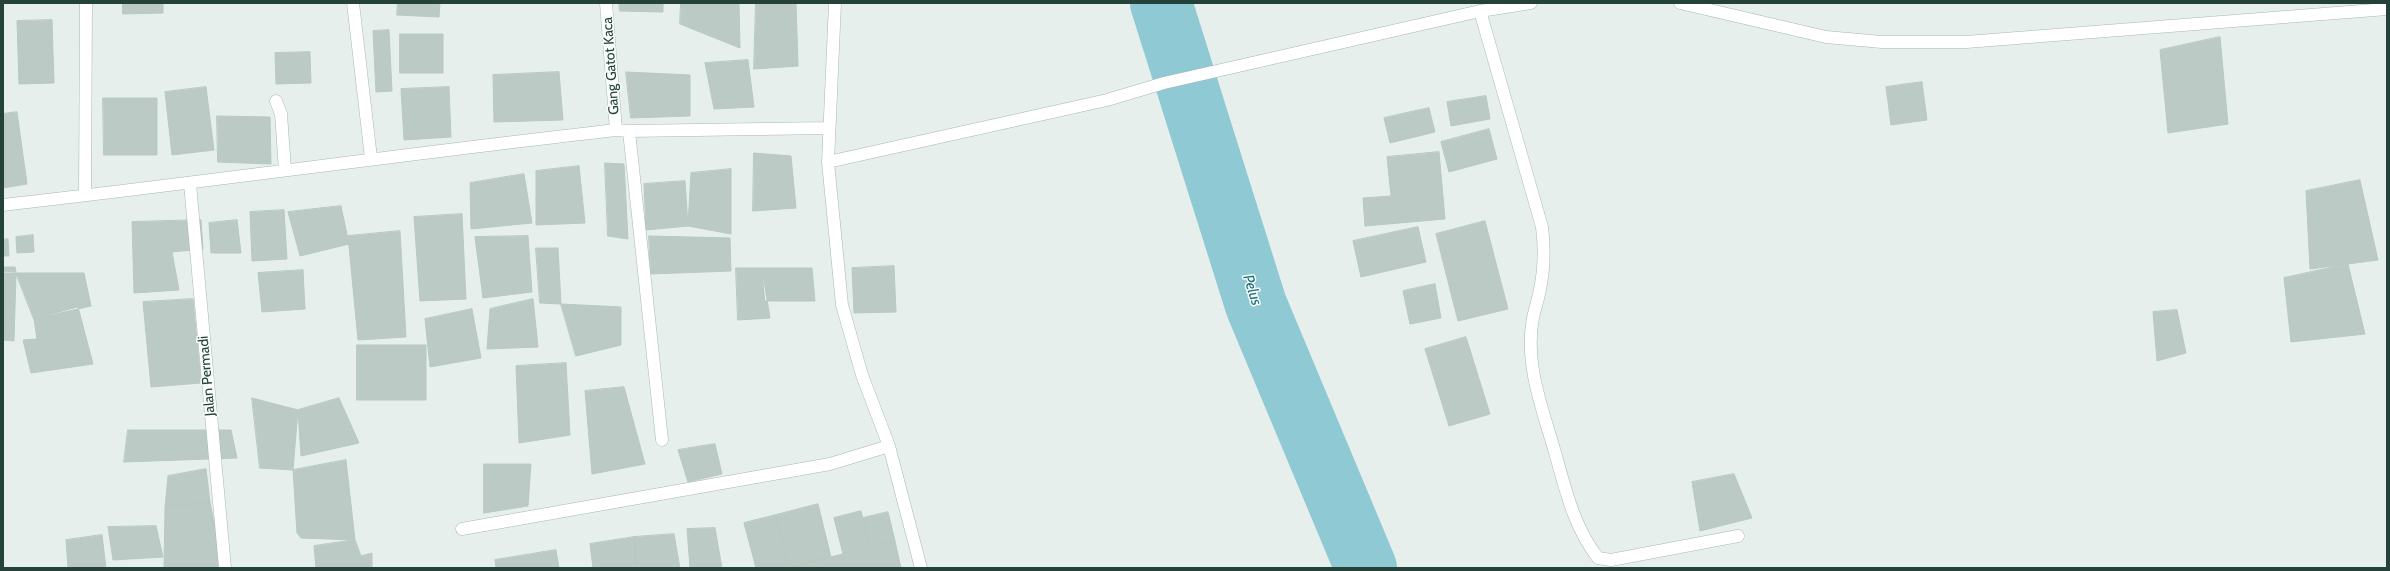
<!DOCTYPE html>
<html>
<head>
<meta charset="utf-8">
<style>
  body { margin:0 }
  #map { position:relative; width:2390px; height:571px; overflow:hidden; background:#e6efeb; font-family:Cabin,sans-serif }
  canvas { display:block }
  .frame { position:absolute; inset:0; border:4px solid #24423a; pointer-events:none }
</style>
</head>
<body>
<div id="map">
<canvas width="2390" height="571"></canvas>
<div class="frame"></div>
</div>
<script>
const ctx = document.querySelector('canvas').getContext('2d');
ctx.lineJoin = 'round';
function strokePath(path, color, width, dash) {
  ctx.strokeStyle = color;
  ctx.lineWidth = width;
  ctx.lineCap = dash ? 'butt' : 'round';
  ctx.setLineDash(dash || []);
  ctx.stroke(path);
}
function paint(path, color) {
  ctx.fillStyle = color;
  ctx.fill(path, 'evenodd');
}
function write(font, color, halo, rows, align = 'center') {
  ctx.font = font + ' Cabin,sans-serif';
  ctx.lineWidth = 3;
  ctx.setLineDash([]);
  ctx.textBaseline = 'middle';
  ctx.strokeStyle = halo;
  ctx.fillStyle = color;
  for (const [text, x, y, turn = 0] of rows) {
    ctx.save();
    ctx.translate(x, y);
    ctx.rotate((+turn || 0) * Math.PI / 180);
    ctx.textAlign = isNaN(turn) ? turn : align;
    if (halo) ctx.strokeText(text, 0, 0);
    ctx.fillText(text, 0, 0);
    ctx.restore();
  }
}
strokePath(new Path2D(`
  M 1161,3 L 1256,305 L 1366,568`), '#8ec9d4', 62);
const building = new Path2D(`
  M 123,3 L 163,3 L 163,13 L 123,14 Z
  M 398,3 L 440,3 L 439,17 L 397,15 Z
  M 619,3 L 663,3 L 663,12 L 620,11 Z
  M 681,3 L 739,3 L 740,48 L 680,24 Z
  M 756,3 L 796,3 L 798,66 L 754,69 Z
  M 52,20 L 54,83 L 19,84 L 17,21 Z
  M 389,30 L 392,91 L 376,92 L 373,31 Z
  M 400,34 L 443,34 L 443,73 L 400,73 Z
  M 2220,37 L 2228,124 L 2168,133 L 2160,50 Z
  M 310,52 L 311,83 L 276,84 L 275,53 Z
  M 748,60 L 754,107 L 714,109 L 705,63 Z
  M 559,72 L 563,120 L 494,122 L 493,75 Z
  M 626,72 L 690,75 L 690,116 L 631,118 Z
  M 1922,82 L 1927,120 L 1891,125 L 1886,87 Z
  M 206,87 L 214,150 L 172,155 L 165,92 Z
  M 449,87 L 451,137 L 404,140 L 401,89 Z
  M 1486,96 L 1490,119 L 1451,126 L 1447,102 Z
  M 103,98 L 157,98 L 157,155 L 104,155 Z
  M 1429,108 L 1435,132 L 1390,143 L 1384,118 Z
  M 17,112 L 27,184 L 3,188 L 3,114 Z
  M 217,116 L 270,117 L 271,164 L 218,162 Z
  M 1489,129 L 1497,159 L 1449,172 L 1441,142 Z
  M 1439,152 L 1445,219 L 1365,226 L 1363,198 L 1391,196 L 1387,157 Z
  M 754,153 L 791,156 L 796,208 L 753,211 Z
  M 605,163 L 624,164 L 628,239 L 608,236 Z
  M 579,166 L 585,223 L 536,225 L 536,171 Z
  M 731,169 L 731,234 L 688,226 L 691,173 Z
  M 524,174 L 532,223 L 471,229 L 470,183 Z
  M 2360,180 L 2378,260 L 2310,269 L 2306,191 Z
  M 685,181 L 688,226 L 646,230 L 644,184 Z
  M 341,206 L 349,244 L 300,256 L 288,212 Z
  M 284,210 L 287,259 L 252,261 L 250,212 Z
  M 462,214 L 466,299 L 420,301 L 414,217 Z
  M 201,220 L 203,249 L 172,252 L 179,290 L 134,293 L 132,222 Z
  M 237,220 L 241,253 L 211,253 L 209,223 Z
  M 1485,221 L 1508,309 L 1458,321 L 1436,234 Z
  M 1418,227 L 1426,262 L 1361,277 L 1353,241 Z
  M 400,231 L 406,337 L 358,340 L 348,236 Z
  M 33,235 L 34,252 L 17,253 L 16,237 Z
  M 528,236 L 532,292 L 483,298 L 475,237 Z
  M 649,236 L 730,238 L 731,271 L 651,274 Z
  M 8,239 L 9,256 L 3,256 L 3,240 Z
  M 536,248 L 558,248 L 561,304 L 540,303 Z
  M 2348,264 L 2365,334 L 2291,342 L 2284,278 Z
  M 894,266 L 896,312 L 854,313 L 852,268 Z
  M 3,267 L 15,267 L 16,272 L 3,271 Z
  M 736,268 L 762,268 L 770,318 L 738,320 Z
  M 762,268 L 812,268 L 815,301 L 765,301 Z
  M 303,270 L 305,309 L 262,312 L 258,273 Z
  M 3,273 L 16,273 L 14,341 L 3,340 Z
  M 16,273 L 84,273 L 91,306 L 34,319 Z
  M 1435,284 L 1441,318 L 1410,324 L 1403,291 Z
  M 193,299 L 201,383 L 151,387 L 143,302 Z
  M 533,299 L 538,347 L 487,349 L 490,309 Z
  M 561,304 L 621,307 L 621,345 L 576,356 Z
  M 78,307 L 93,364 L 31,373 L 23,340 L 37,339 L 34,319 Z
  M 472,309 L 481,358 L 430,367 L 425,319 Z
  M 2177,310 L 2186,353 L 2157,361 L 2153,312 Z
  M 1466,337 L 1490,414 L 1449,426 L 1425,349 Z
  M 357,345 L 426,345 L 426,400 L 357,400 Z
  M 566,363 L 570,435 L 519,443 L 516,366 Z
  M 624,387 L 645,464 L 592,474 L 585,391 Z
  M 252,398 L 298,410 L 293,470 L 260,468 Z
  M 339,398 L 359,443 L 301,456 L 298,410 Z
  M 128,430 L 231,430 L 237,458 L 124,462 Z
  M 715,444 L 722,474 L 688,482 L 678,450 Z
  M 346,460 L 355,540 L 301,538 L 297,533 L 293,470 Z
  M 484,464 L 531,464 L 528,506 L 484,513 Z
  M 206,469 L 210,502 L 165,507 L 168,476 Z
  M 1734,474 L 1752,518 L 1700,531 L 1692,482 Z
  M 210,502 L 223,568 L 164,568 L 165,507 Z
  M 818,504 L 831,557 L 789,567 L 776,515 Z
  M 861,511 L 870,547 L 843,554 L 834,518 Z
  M 888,512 L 895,541 L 870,547 L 863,518 Z
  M 776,515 L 789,568 L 756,568 L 744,523 Z
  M 156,526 L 163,557 L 113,560 L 108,527 Z
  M 715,528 L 722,568 L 690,568 L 687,529 Z
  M 674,534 L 680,568 L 636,568 L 634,537 Z
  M 102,535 L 106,568 L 68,568 L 66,540 Z
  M 634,537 L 636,568 L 593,568 L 590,544 Z
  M 355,540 L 361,556 L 372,553 L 372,568 L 316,568 L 314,546 Z
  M 895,541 L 901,568 L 789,567 L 843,554 Z
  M 556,550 L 559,568 L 496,568 L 495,560 Z`);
paint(building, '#bbcac4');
strokePath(building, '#b8c9c2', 1);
const street = new Path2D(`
  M 353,3 L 371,158
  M 606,3 L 616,130
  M 835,3 L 828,162 L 842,305 L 862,375 L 889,446 L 921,568
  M 1680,3 L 1826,37 L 1882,42 L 1966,42 L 2387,9
  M 1480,11 L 1542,227 C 1545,250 1544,272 1539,294 C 1537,304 1533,314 1532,324 C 1526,366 1542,408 1554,449 C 1565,487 1573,526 1598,558 L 1611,560 L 1738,536
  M 276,101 L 281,114 L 285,170
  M 629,131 L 662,440
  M 828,162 L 1107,100 L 1164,83 L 1480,11 L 1531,3
  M 190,184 L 225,568
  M 85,195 L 86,3
  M 3,205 C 207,182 411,153 616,130 L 629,131 L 828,128
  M 462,529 L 830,464 L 889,446`);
strokePath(street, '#a8b8b2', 13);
strokePath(street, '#fff', 12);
write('14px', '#24423a', '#f7fbf9', [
  ["Gang Gatot Kaca",611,66,-94],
  ["Jalan Permadi",207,376,-95]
]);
write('italic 15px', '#1c6f80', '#f7fbf9', [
  ["Pelus",1252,290,72]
]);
</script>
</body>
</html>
